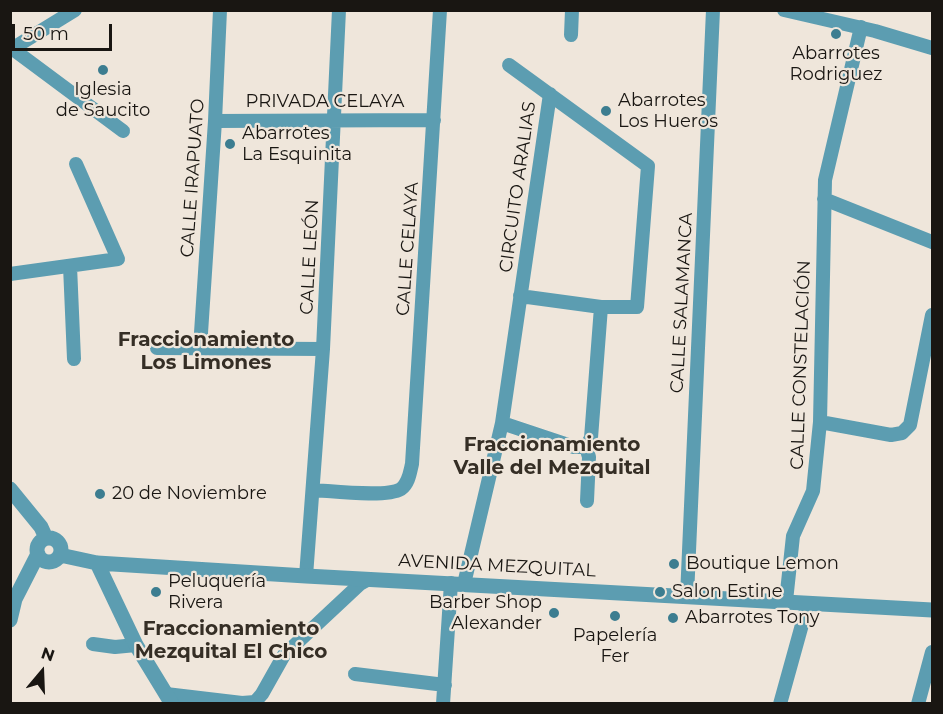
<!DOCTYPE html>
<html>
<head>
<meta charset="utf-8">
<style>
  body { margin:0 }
  #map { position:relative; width:943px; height:714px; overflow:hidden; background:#efe6db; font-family:Montserrat,sans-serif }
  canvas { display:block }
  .frame { position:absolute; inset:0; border:12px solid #191612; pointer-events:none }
  .north { position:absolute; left:12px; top:642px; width:60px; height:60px; -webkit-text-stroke:4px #efe6db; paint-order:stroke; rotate:19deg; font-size:16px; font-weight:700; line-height:24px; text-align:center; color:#191612 }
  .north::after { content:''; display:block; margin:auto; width:21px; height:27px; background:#191612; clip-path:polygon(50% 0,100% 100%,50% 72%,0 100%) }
  .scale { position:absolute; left:12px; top:24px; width:100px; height:27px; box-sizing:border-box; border:3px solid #191612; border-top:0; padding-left:8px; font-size:18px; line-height:21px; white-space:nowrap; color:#191612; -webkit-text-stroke:4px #efe6db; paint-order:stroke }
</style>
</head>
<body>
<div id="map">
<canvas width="943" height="714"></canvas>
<div class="frame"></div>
<div class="north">N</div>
<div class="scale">50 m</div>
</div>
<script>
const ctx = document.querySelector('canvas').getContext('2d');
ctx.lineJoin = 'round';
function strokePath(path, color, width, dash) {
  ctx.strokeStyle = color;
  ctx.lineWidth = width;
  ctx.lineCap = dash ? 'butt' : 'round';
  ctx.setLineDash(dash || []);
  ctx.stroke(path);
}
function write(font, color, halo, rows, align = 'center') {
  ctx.font = font + ' Montserrat,sans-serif';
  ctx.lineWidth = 4.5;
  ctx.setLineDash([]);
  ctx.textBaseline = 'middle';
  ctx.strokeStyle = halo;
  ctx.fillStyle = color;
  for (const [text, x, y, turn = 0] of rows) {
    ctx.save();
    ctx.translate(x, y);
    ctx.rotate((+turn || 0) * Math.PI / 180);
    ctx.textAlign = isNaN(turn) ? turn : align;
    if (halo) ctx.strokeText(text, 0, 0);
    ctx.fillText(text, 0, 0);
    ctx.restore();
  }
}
strokePath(new Path2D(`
  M 784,10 L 875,31 L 932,48
  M 571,35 L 572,10
  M 10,47 L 123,131
  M 10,50 L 75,10
  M 509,65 L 648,166 L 637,307 L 601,307 L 520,296
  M 215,121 L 434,120
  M 824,199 L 932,242
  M 70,266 L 74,359
  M 10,274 L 118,259 L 76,164
  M 157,348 L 323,349
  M 200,348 L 215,121 L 220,10
  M 820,422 L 891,435 L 902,433 L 910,425 L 932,315
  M 502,423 L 574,447 L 586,447
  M 586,447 L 591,438 L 601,307
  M 586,447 L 589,457 L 587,501
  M 313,490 C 332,491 386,498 401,489 C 409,483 410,472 412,464 L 440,10
  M 306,576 L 323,349 L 339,10
  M 464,584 L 502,423 L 550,94
  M 687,596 L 713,10
  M 786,601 L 793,536 L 813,491 L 820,422 L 825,180 L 861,27
  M 93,644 L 115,647 L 136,645
  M 355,674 L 445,685
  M 166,694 L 242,703 L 255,702 L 262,694 L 284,655 L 360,584 L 369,579
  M 443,704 L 451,583
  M 780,704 L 808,603
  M 918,704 L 932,652`), '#5c9db1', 14);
strokePath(new Path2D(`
  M 10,489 L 41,527 L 46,538
  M37 550a12 12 0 1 1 24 0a12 12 0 1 1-24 0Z
  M 60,555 L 97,563 L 306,576 L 932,610
  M 97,563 L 136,645 L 172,704
  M 10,620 L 15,599 L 38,554`), '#5c9db1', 15);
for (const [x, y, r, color] of [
  [836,34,6,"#3c7d90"],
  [103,70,6,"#3c7d90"],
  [606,111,6,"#3c7d90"],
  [230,144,6,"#3c7d90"],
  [100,494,6,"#3c7d90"],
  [674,564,6,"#3c7d90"],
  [156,592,6,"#3c7d90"],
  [660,592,6,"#3c7d90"],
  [554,613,6,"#3c7d90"],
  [615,616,6,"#3c7d90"],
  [673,618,6,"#3c7d90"]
]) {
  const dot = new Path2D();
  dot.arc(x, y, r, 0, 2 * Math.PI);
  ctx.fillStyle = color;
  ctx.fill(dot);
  strokePath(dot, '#efe6db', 2);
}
write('18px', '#191612', '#efe6db', [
  ["Abarrotes",836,54,"center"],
  ["Rodriguez",836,75,"center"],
  ["Iglesia",103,90,"center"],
  ["de Saucito",103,111,"center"],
  ["Abarrotes",618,101],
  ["Los Hueros",618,122],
  ["Abarrotes",242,134],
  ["La Esquinita",242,155],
  ["20 de Noviembre",112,494],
  ["Boutique Lemon",686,564],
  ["Peluquería",168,582],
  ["Rivera",168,603],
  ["Salon Estine",672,592],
  ["Barber Shop",542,603,"right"],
  ["Alexander",542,624,"right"],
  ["Abarrotes Tony",685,618],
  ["Papelería",615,636,"center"],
  ["Fer",615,657,"center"]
], 'left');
write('18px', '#191612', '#efe6db', [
  ["PRIVADA CELAYA",325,102],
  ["CALLE IRAPUATO",193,178,-86],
  ["CIRCUITO ARALIAS",518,187,-82],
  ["CALLE CELAYA",408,249,-86],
  ["CALLE LEÓN",310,257,-87],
  ["CALLE SALAMANCA",682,303,-87],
  ["CALLE CONSTELACIÓN",801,365,-88],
  ["AVENIDA MEZQUITAL",497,566,3]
]);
write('bold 20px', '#352e25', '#efe6db', [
  ["Fraccionamiento",206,340],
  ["Los Limones",206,363],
  ["Fraccionamiento",552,445],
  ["Valle del Mezquital",552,468],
  ["Fraccionamiento",231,629],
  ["Mezquital El Chico",231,652]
]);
</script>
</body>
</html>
